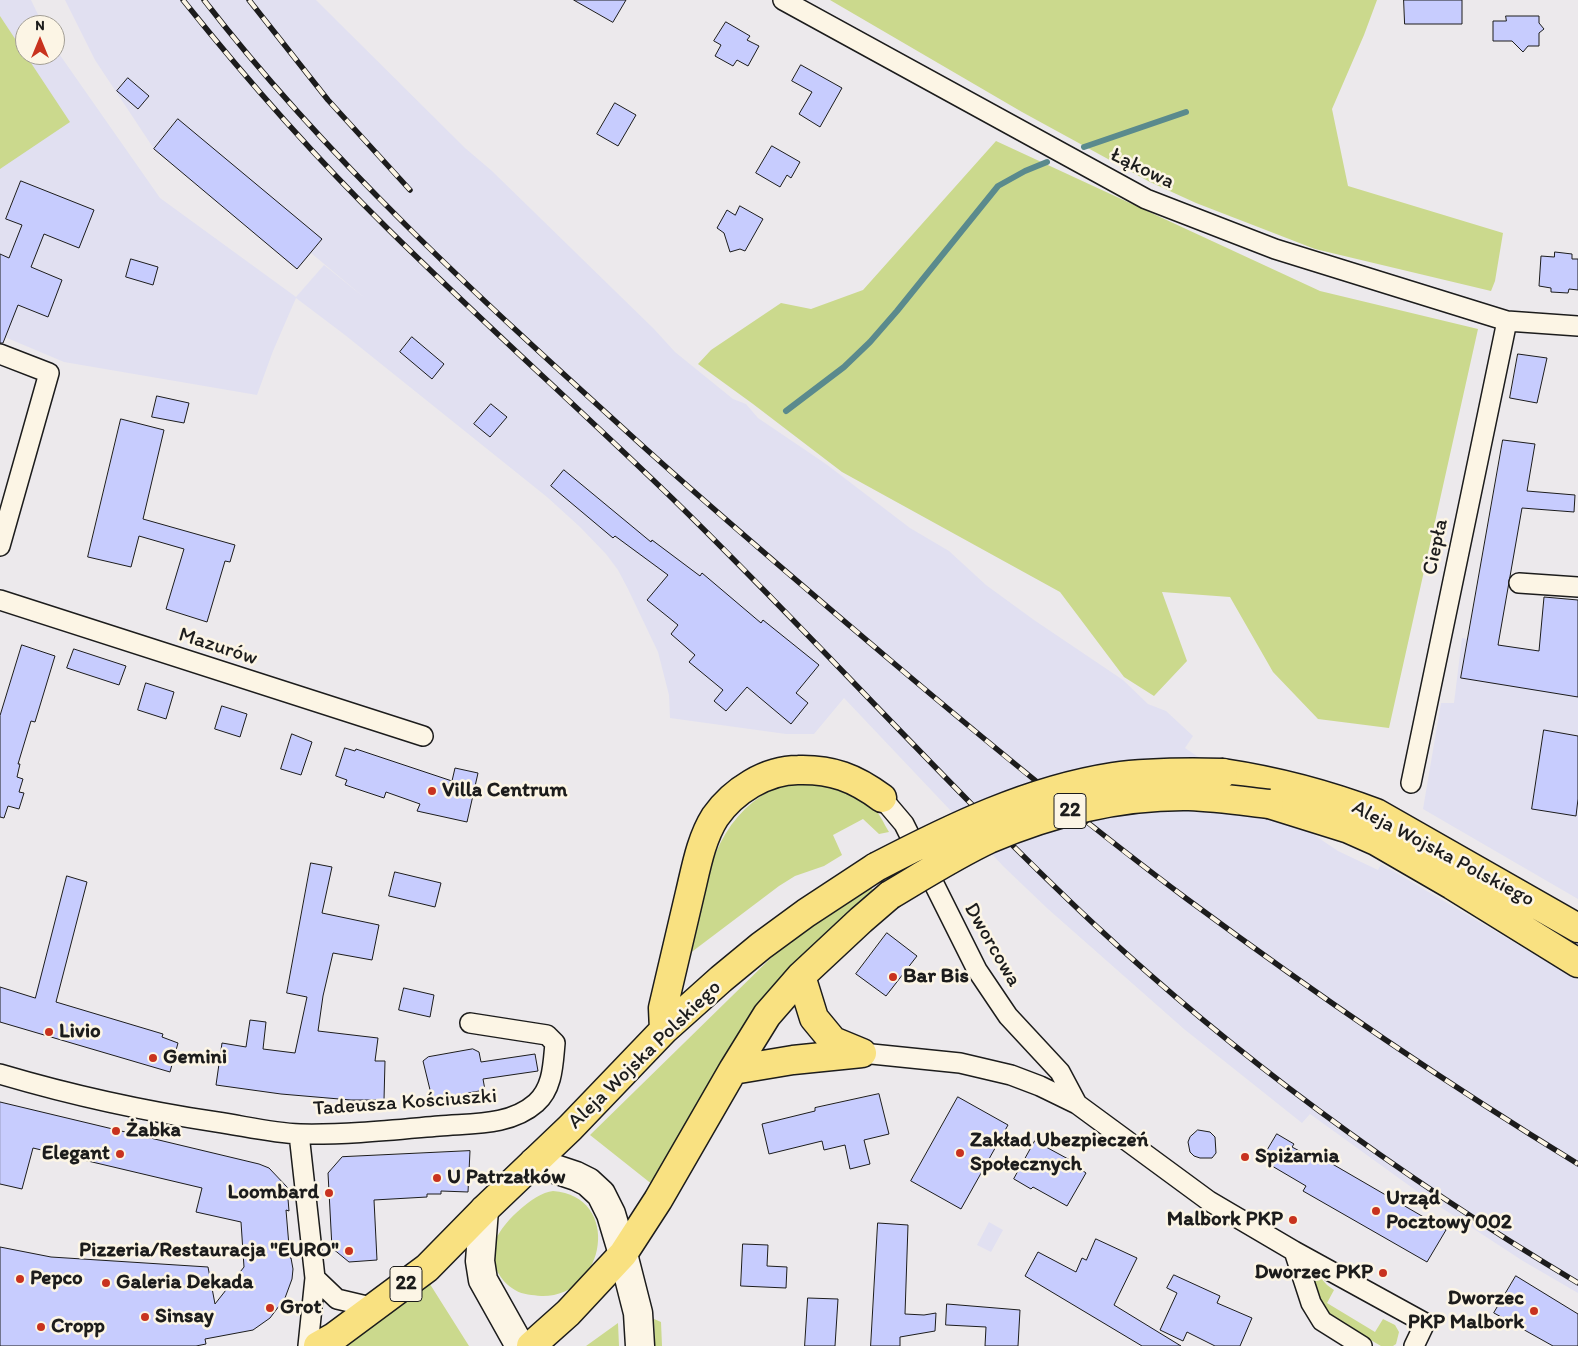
<!DOCTYPE html>
<html>
<head>
<meta charset="utf-8">
<style>
  body { margin:0 }
  #map { position:relative; width:1578px; height:1346px; overflow:hidden; background:#ece9ec; font-family:Itim,sans-serif }
  canvas { display:block }
  .north { position:absolute; left:15px; top:15px; width:50px; height:50px; box-sizing:border-box; background:#fcf5e5; border:1px solid #a29e95; border-radius:50%; rotate:0deg; font-size:14px; font-weight:700; line-height:20px; text-align:center; color:#1c1c1c }
  .north::after { content:''; display:block; margin:auto; width:18px; height:22px; background:#c8321e; clip-path:polygon(50% 0,100% 100%,50% 72%,0 100%) }
</style>
</head>
<body>
<div id="map">
<canvas width="1578" height="1346"></canvas>
<div class="north">N</div>
</div>
<script>
const ctx = document.querySelector('canvas').getContext('2d');
ctx.lineJoin = 'round';
function paint(path, color) {
  ctx.fillStyle = color;
  ctx.fill(path, 'evenodd');
}
function strokePath(path, color, width, dash) {
  ctx.strokeStyle = color;
  ctx.lineWidth = width;
  ctx.lineCap = dash ? 'butt' : 'round';
  ctx.setLineDash(dash || []);
  ctx.stroke(path);
}
function write(font, color, halo, rows, align = 'center') {
  ctx.font = font + ' Itim,sans-serif';
  ctx.lineWidth = 5;
  ctx.setLineDash([]);
  ctx.textBaseline = 'middle';
  ctx.strokeStyle = halo;
  ctx.fillStyle = color;
  for (const [text, x, y, turn = 0] of rows) {
    ctx.save();
    ctx.translate(x, y);
    ctx.rotate((+turn || 0) * Math.PI / 180);
    ctx.textAlign = isNaN(turn) ? turn : align;
    if (halo) ctx.strokeText(text, 0, 0);
    ctx.fillText(text, 0, 0);
    ctx.restore();
  }
}
paint(new Path2D(`
  M 0,0 L 31,0 L 43,25 L 25,25 L 25,55 L 55,55 L 55,48 L 160,198 L 296,297 L 324,265 L 366,299 L 311,253 L 297,269 L 154,149 L 95,60 L 65,0 L 316,0 L 465,148 L 492,171 L 654,329 L 675,352 L 733,399 L 746,404 L 758,418 L 826,464 L 910,528 L 949,551 L 986,585 L 1034,620 L 1123,680 L 1148,704 L 1166,711 L 1193,736 L 1185,748 L 1338,851 L 1378,870 L 1381,864 L 1578,980 L 1578,1293 L 1523,1261 L 1425,1197 L 1310,1114 L 1302,1123 L 1184,1029 L 1048,909 L 1004,867 L 844,698 L 814,734 L 786,734 L 670,718 L 669,695 L 658,652 L 628,589 L 618,570 L 606,554 L 580,527 L 547,497 L 345,335 L 296,298 L 273,351 L 257,395 L 64,362 L 0,335 Z
  M 1462,638 L 1578,658 L 1578,899 L 1423,809 L 1441,703 L 1454,703 Z
  M 989,1222 L 1003,1230 L 991,1252 L 977,1245 Z`), '#e1e0f1');
paint(new Path2D(`
  M 830,0 L 1377,0 L 1364,35 L 1332,109 L 1348,186 L 1503,233 L 1495,281 L 1491,291 L 1315,249 L 1196,203 L 1150,182 L 1022,112 Z
  M 0,16 L 70,122 L 0,169 Z
  M 996,141 L 1320,291 L 1478,329 L 1389,728 L 1318,719 L 1273,672 L 1230,597 L 1162,592 L 1187,661 L 1154,696 L 1124,677 L 1060,592 L 842,472 L 753,404 L 698,364 L 711,350 L 781,303 L 811,309 L 863,290 Z
  M 798,784 C 823,785 851,789 872,806 C 879,812 884,824 889,832 L 879,834 L 863,819 L 833,835 L 842,855 L 824,866 L 795,876 L 779,886 L 689,954 C 701,901 708,838 753,802 C 760,797 770,789 779,787 C 785,785 791,785 798,784 Z
  M 870,885 L 874,892 L 848,912 L 811,947 L 775,986 L 653,1185 L 590,1135 L 777,952 L 801,931 Z
  M 553,1191 C 623,1196 606,1298 541,1296 C 533,1295 523,1295 515,1290 C 501,1282 489,1263 494,1245 C 498,1226 533,1193 553,1191 Z
  M 1312,1268 L 1327,1285 L 1334,1290 L 1327,1303 L 1375,1332 L 1383,1319 L 1395,1325 L 1399,1332 L 1396,1344 L 1393,1346 L 1381,1346 L 1327,1315 L 1323,1310 L 1310,1269 Z
  M 428,1281 L 469,1346 L 343,1346 L 372,1327 Z
  M 654,1319 L 661,1322 L 662,1346 L 655,1346 Z
  M 618,1323 L 619,1346 L 586,1346 Z`), '#cbd98d');
strokePath(new Path2D(`
  M 1084,147 L 1186,112
  M 786,411 L 844,367 L 870,342 L 897,311 L 998,186 L 1025,171 L 1047,162`), '#5a8a8d', 6);
const building = new Path2D(`
  M 574,0 L 626,0 L 613,22 Z
  M 1404,0 L 1462,0 L 1462,24 L 1405,24 Z
  M 1506,16 L 1539,16 L 1539,23 L 1544,29 L 1539,33 L 1539,46 L 1528,46 L 1523,52 L 1512,41 L 1493,41 L 1493,21 L 1506,21 Z
  M 726,22 L 750,36 L 747,40 L 759,46 L 748,66 L 737,60 L 733,66 L 715,56 L 721,45 L 714,41 Z
  M 801,65 L 842,88 L 820,127 L 799,114 L 812,92 L 792,81 Z
  M 128,78 L 149,96 L 138,109 L 117,91 Z
  M 615,103 L 636,115 L 618,146 L 597,134 Z
  M 178,119 L 322,239 L 297,269 L 154,149 Z
  M 772,146 L 800,162 L 791,178 L 787,175 L 780,187 L 756,173 Z
  M 21,181 L 94,210 L 79,248 L 44,234 L 31,267 L 62,280 L 48,317 L 18,305 L 3,343 L 0,343 L 0,254 L 9,258 L 22,225 L 6,219 Z
  M 740,206 L 763,219 L 745,251 L 740,249 L 730,252 L 724,233 L 717,228 L 727,210 L 735,215 Z
  M 1555,252 L 1572,254 L 1572,259 L 1578,259 L 1578,290 L 1569,289 L 1568,293 L 1551,292 L 1551,288 L 1539,286 L 1541,256 L 1554,257 Z
  M 131,259 L 158,267 L 153,285 L 126,277 Z
  M 412,337 L 444,364 L 432,379 L 400,352 Z
  M 1518,354 L 1547,358 L 1537,403 L 1510,398 Z
  M 157,396 L 189,403 L 184,423 L 152,417 Z
  M 491,404 L 507,417 L 490,437 L 474,424 Z
  M 121,419 L 164,430 L 143,519 L 235,545 L 230,562 L 225,561 L 207,622 L 166,609 L 184,549 L 139,536 L 131,567 L 88,557 Z
  M 1503,440 L 1535,444 L 1527,491 L 1575,495 L 1574,512 L 1522,508 L 1498,645 L 1539,651 L 1544,597 L 1578,600 L 1578,697 L 1461,678 Z
  M 564,470 L 651,542 L 652,540 L 700,576 L 702,573 L 761,623 L 763,620 L 819,665 L 796,693 L 808,703 L 791,724 L 747,687 L 726,711 L 714,701 L 723,690 L 689,662 L 695,655 L 671,634 L 678,625 L 647,600 L 668,575 L 615,536 L 613,538 L 551,486 Z
  M 22,645 L 55,656 L 35,722 L 31,721 L 18,764 L 20,764 L 17,777 L 23,779 L 19,792 L 24,793 L 19,809 L 8,806 L 4,818 L 0,817 L 0,716 Z
  M 74,649 L 126,666 L 119,685 L 67,668 Z
  M 146,683 L 174,692 L 166,719 L 138,710 Z
  M 222,706 L 247,714 L 240,737 L 215,729 Z
  M 1544,730 L 1578,736 L 1578,799 L 1576,816 L 1532,809 Z
  M 292,734 L 312,742 L 301,775 L 281,769 Z
  M 345,748 L 355,751 L 356,749 L 452,781 L 455,768 L 478,773 L 467,822 L 417,811 L 420,804 L 386,792 L 384,798 L 345,785 L 347,780 L 336,776 Z
  M 311,863 L 332,867 L 322,913 L 379,925 L 372,960 L 333,953 L 323,996 L 318,1031 L 378,1038 L 375,1061 L 385,1061 L 384,1100 L 351,1100 L 281,1094 L 216,1085 L 222,1043 L 246,1047 L 250,1020 L 266,1022 L 263,1049 L 295,1053 L 307,997 L 287,993 Z
  M 395,872 L 441,883 L 435,907 L 389,896 Z
  M 67,876 L 87,882 L 56,1002 L 163,1034 L 162,1037 L 178,1043 L 170,1072 L 0,1022 L 0,987 L 35,998 Z
  M 887,933 L 917,956 L 886,996 L 856,974 Z
  M 404,988 L 434,995 L 430,1017 L 399,1010 Z
  M 473,1049 L 479,1052 L 481,1062 L 535,1054 L 538,1071 L 483,1079 L 485,1090 L 468,1093 L 469,1097 L 450,1100 L 449,1095 L 432,1098 L 423,1061 L 428,1057 Z
  M 879,1094 L 889,1134 L 864,1140 L 870,1164 L 850,1169 L 845,1145 L 824,1150 L 822,1141 L 769,1154 L 762,1124 L 815,1111 L 815,1108 Z
  M 958,1097 L 1008,1125 L 961,1209 L 911,1181 Z
  M 0,1102 L 259,1164 L 269,1168 L 287,1187 L 289,1211 L 286,1210 L 290,1258 L 291,1258 L 293,1269 L 292,1279 L 285,1298 L 270,1318 L 253,1330 L 205,1339 L 206,1344 L 196,1346 L 0,1346 L 0,1247 L 51,1257 L 208,1267 L 215,1304 L 244,1267 L 241,1222 L 196,1212 L 202,1188 L 33,1148 L 22,1189 L 0,1184 Z
  M 1198,1130 L 1210,1132 L 1215,1137 L 1216,1153 L 1212,1158 L 1200,1158 L 1194,1156 L 1190,1152 L 1188,1142 L 1190,1137 Z
  M 1277,1134 L 1294,1144 L 1292,1147 L 1320,1162 L 1322,1158 L 1446,1230 L 1427,1262 L 1303,1191 L 1306,1186 L 1267,1163 L 1269,1160 L 1264,1156 Z
  M 1035,1141 L 1081,1166 L 1079,1168 L 1086,1173 L 1067,1206 L 1033,1187 L 1031,1189 L 1014,1179 Z
  M 470,1151 L 468,1192 L 441,1191 L 441,1194 L 427,1194 L 427,1197 L 374,1200 L 377,1260 L 349,1262 L 332,1248 L 328,1173 L 342,1157 Z
  M 878,1223 L 908,1225 L 905,1314 L 924,1315 L 936,1313 L 935,1331 L 900,1337 L 900,1346 L 871,1346 Z
  M 1096,1239 L 1137,1258 L 1114,1305 L 1181,1346 L 1142,1346 L 1025,1276 L 1038,1252 L 1076,1272 L 1082,1258 L 1086,1260 Z
  M 743,1244 L 768,1245 L 767,1266 L 787,1267 L 786,1288 L 741,1286 Z
  M 1174,1275 L 1220,1296 L 1217,1303 L 1252,1318 L 1240,1346 L 1215,1346 L 1187,1332 L 1183,1341 L 1160,1330 L 1177,1293 L 1167,1288 Z
  M 1516,1276 L 1578,1314 L 1578,1346 L 1553,1346 L 1494,1313 Z
  M 808,1298 L 838,1299 L 835,1346 L 805,1346 Z
  M 947,1304 L 1020,1310 L 1018,1346 L 985,1346 L 986,1327 L 946,1325 Z`);
paint(building, '#c7ccfe');
strokePath(building, '#1c1c1c', 1);
const street = new Path2D(`
  M 783,0 L 1146,199 L 1275,249 L 1507,321 L 1578,326
  M 0,354 L 49,373 L 0,546
  M 1519,583 L 1578,587
  M 0,600 L 423,736
  M 1411,783 L 1507,321
  M 882,798 L 904,824 L 977,970 L 1008,1016 L 1060,1072 L 1077,1104
  M 862,1053 L 960,1063 L 1011,1075 L 1040,1086 L 1077,1104 L 1209,1201 L 1294,1251 L 1425,1323 L 1414,1346
  M 0,1074 C 71,1095 144,1111 217,1122 C 244,1126 272,1133 300,1134 C 346,1135 393,1130 439,1126 C 472,1123 510,1126 536,1103 C 553,1088 553,1064 555,1043 L 547,1035 L 470,1023
  M 299,1134 L 315,1278 L 308,1346
  M 1294,1251 L 1311,1303 L 1322,1321 L 1362,1346
  M 315,1278 L 337,1299 L 375,1308`);
const secondary = new Path2D(`
  M 534,1162 L 576,1176 L 588,1182 L 601,1194 L 611,1214 L 623,1254 L 638,1313 L 640,1346
  M 484,1210 L 480,1261 L 483,1280 L 520,1346`);
const primary = new Path2D(`
  M 1223,773 C 1276,781 1326,794 1376,813 L 1578,928
  M 1269,804 L 1349,829 L 1376,841 L 1452,885 L 1578,963
  M 801,976 L 814,1018 L 833,1041 L 862,1053
  M 664,1030 L 663,1008 C 672,970 681,931 690,893 C 696,868 701,839 715,817 C 733,791 766,770 798,770 C 832,769 855,778 882,798
  M 733,1070 L 793,1060 L 862,1053
  M 318,1346 L 334,1337 L 427,1268 L 484,1210 L 570,1128 L 664,1030 L 721,979 L 761,946 L 806,913 L 876,867
  M 531,1346 L 568,1313 L 623,1254 L 658,1200 L 733,1070 L 767,1015 L 801,976 L 861,920 L 890,895`);
strokePath(street, '#1c1c1c', 22);
strokePath(secondary, '#1c1c1c', 31);
strokePath(primary, '#1c1c1c', 31);
strokePath(street, '#fcf5e5', 19);
strokePath(secondary, '#fcf5e5', 28);
strokePath(primary, '#f9e181', 28);
const rail = new Path2D(`
  M 183,0 C 247,80 314,156 387,228 C 482,322 582,411 678,504 C 819,642 951,790 1095,925 C 1242,1062 1406,1180 1578,1283
  M 204,0 C 330,163 484,302 636,440 C 719,515 805,588 890,660 C 987,742 1085,823 1187,899 C 1314,993 1444,1082 1578,1164
  M 249,0 L 328,100 L 410,190`);
strokePath(rail, '#1c1c1c', 5.5);
strokePath(rail, '#fcf5e5', 4, [11]);
const primaryBridge = new Path2D(`
  M 876,867 C 951,828 1029,790 1113,777 C 1150,772 1186,772 1223,773
  M 890,895 C 922,876 955,855 989,839 C 1051,812 1121,795 1189,796 C 1216,797 1243,801 1269,804`);
strokePath(primaryBridge, '#1c1c1c', 31, []);
strokePath(primaryBridge, '#f9e181', 28);
for (const [x, y, r, color] of [
  [432,791,5,"#c8321e"],
  [893,977,5,"#c8321e"],
  [49,1032,5,"#c8321e"],
  [153,1058,5,"#c8321e"],
  [116,1131,5,"#c8321e"],
  [960,1153,5,"#c8321e"],
  [120,1154,5,"#c8321e"],
  [1245,1157,5,"#c8321e"],
  [437,1178,5,"#c8321e"],
  [329,1193,5,"#c8321e"],
  [1376,1211,5,"#c8321e"],
  [1293,1220,5,"#c8321e"],
  [349,1251,5,"#c8321e"],
  [1383,1273,5,"#c8321e"],
  [20,1279,5,"#c8321e"],
  [106,1283,5,"#c8321e"],
  [270,1308,5,"#c8321e"],
  [1534,1311,5,"#c8321e"],
  [145,1317,5,"#c8321e"],
  [41,1327,5,"#c8321e"]
]) {
  const dot = new Path2D();
  dot.arc(x, y, r, 0, 2 * Math.PI);
  ctx.fillStyle = color;
  ctx.fill(dot);
  strokePath(dot, '#fcf5e5', 2);
}
for (const [x, y, w] of [
  [1070,811,32],
  [406,1284,32]
]) {
  const box = new Path2D();
  box.roundRect(x - w / 2, y - 17.5, w, 35, 4);
  ctx.fillStyle = '#fcf5e5';
  ctx.fill(box);
  strokePath(box, '#1c1c1c', 1);
}
write('bold 20px', '#1c1c1c', null, [
  ["22",1070,811],
  ["22",406,1284]
]);
write('21px', '#1c1c1c', '#fcf5e5', [
  ["Łąkowa",1142,169,26],
  ["Ciepła",1436,547,-78],
  ["Mazurów",218,647,18],
  ["Aleja Wojska Polskiego",1443,854,28],
  ["Dworcowa",992,945,60],
  ["Aleja Wojska Polskiego",645,1055,-44],
  ["Tadeusza Kościuszki",405,1103,-4]
]);
write('bold 21px', '#1c1c1c', '#fcf5e5', [
  ["Villa Centrum",442,791],
  ["Bar Bis",903,977],
  ["Livio",59,1032],
  ["Gemini",163,1058],
  ["Żabka",126,1131],
  ["Zakład Ubezpieczeń",970,1141],
  ["Społecznych",970,1165],
  ["Elegant",110,1154,"right"],
  ["Spiżarnia",1255,1157],
  ["U Patrzałków",447,1178],
  ["Loombard",319,1193,"right"],
  ["Urząd",1386,1199],
  ["Pocztowy 002",1386,1223],
  ["Malbork PKP",1283,1220,"right"],
  ["Pizzeria/Restauracja \"EURO\"",339,1251,"right"],
  ["Dworzec PKP",1373,1273,"right"],
  ["Pepco",30,1279],
  ["Galeria Dekada",116,1283],
  ["Dworzec",1524,1299,"right"],
  ["PKP Malbork",1524,1323,"right"],
  ["Grot",280,1308],
  ["Sinsay",155,1317],
  ["Cropp",51,1327]
], 'left');
</script>
</body>
</html>
